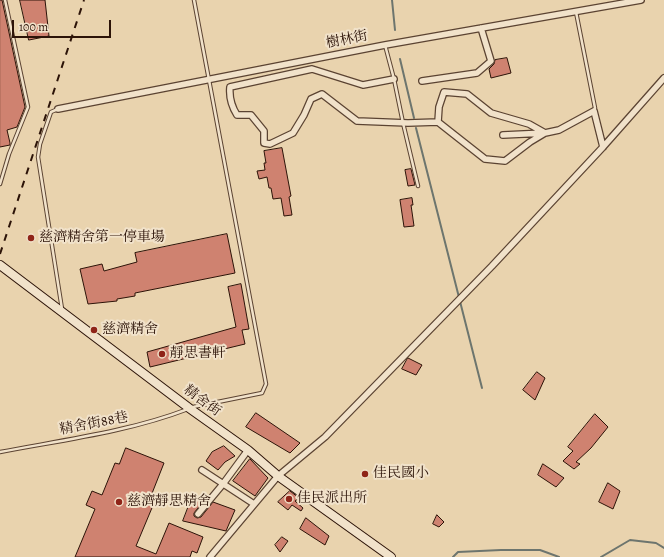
<!DOCTYPE html>
<html>
<head>
<meta charset="utf-8">
<style>
  body { margin:0 }
  #map { position:relative; width:664px; height:557px; overflow:hidden; background:#e9d3ae; font-family:Alegreya,serif }
  canvas { display:block }
  .scale { position:absolute; left:12px; top:20px; width:99px; height:18px; box-sizing:border-box; border:2px solid #2c1308; border-top:0; padding-left:5px; font-size:12px; line-height:14px; white-space:nowrap; color:#2c1308; -webkit-text-stroke:3px #f1e2ca; paint-order:stroke }
</style>
</head>
<body>
<div id="map">
<canvas width="664" height="557"></canvas>
<div class="scale">100 m</div>
</div>
<script>
const ctx = document.querySelector('canvas').getContext('2d');
ctx.lineJoin = 'round';
function strokePath(path, color, width, dash) {
  ctx.strokeStyle = color;
  ctx.lineWidth = width;
  ctx.lineCap = dash ? 'butt' : 'round';
  ctx.setLineDash(dash || []);
  ctx.stroke(path);
}
function paint(path, color) {
  ctx.fillStyle = color;
  ctx.fill(path, 'evenodd');
}
function write(font, color, halo, rows, align = 'center') {
  ctx.font = font + ' Alegreya,"Noto Serif TC",serif';
  ctx.lineWidth = 4;
  ctx.setLineDash([]);
  ctx.textBaseline = 'middle';
  ctx.strokeStyle = halo;
  ctx.fillStyle = color;
  for (const [text, x, y, turn = 0] of rows) {
    ctx.save();
    ctx.translate(x, y);
    ctx.rotate((+turn || 0) * Math.PI / 180);
    ctx.textAlign = isNaN(turn) ? turn : align;
    if (halo) ctx.strokeText(text, 0, 0);
    ctx.fillText(text, 0, 0);
    ctx.restore();
  }
}
strokePath(new Path2D(`
  M 392,0 L 395,30
  M 400,59 L 414,118
  M 416,128 L 482,388
  M 453,557 L 458,552 L 501,550 L 540,550 L 559,557
  M 601,557 L 630,540 L 656,543 L 664,548`), '#6d756e', 2);
const building = new Path2D(`
  M 0,0 L 2,0 L 25,107 L 17,127 L 7,130 L 10,143 L 10,145 L 0,147 Z
  M 20,0 L 45,0 L 49,36 L 29,40 Z
  M 507,58 L 511,73 L 491,78 L 489,69 L 494,64 L 495,60 Z
  M 282,148 L 291,196 L 289,197 L 292,215 L 284,216 L 281,198 L 273,199 L 271,188 L 269,188 L 267,177 L 259,179 L 257,171 L 265,170 L 264,163 L 266,163 L 264,151 Z
  M 411,169 L 415,185 L 408,186 L 405,170 Z
  M 412,198 L 413,205 L 411,205 L 414,226 L 404,227 L 400,200 Z
  M 227,234 L 235,273 L 135,293 L 135,296 L 117,299 L 117,301 L 88,304 L 80,269 L 102,264 L 104,271 L 137,262 L 135,253 Z
  M 241,284 L 249,329 L 242,330 L 245,344 L 150,367 L 147,352 L 236,327 L 228,287 Z
  M 408,358 L 422,365 L 416,375 L 402,369 Z
  M 537,372 L 545,378 L 535,400 L 523,390 Z
  M 256,413 L 300,443 L 290,453 L 246,427 Z
  M 595,414 L 608,427 L 591,448 L 576,462 L 580,464 L 574,469 L 563,461 L 573,451 L 568,447 Z
  M 224,446 L 235,456 L 225,462 L 218,470 L 206,461 L 212,452 Z
  M 126,448 L 164,463 L 149,501 L 154,503 L 136,546 L 156,554 L 169,523 L 203,537 L 197,553 L 192,551 L 190,557 L 75,557 L 95,509 L 86,505 L 92,491 L 102,495 L 115,463 L 119,464 Z
  M 250,459 L 268,478 L 255,496 L 233,481 Z
  M 543,464 L 564,478 L 556,487 L 538,475 Z
  M 608,483 L 620,491 L 613,509 L 599,502 Z
  M 290,491 L 299,498 L 295,501 L 303,508 L 301,511 L 292,505 L 288,510 L 278,502 Z
  M 193,495 L 205,499 L 194,513 L 194,516 L 197,518 L 201,517 L 213,502 L 235,510 L 226,531 L 183,521 Z
  M 437,515 L 444,522 L 439,527 L 433,524 Z
  M 306,518 L 329,536 L 325,545 L 300,529 Z
  M 282,537 L 288,541 L 280,552 L 275,545 Z`);
paint(building, '#cf8270');
strokePath(building, '#2c1308', 1);
const lane = new Path2D(`
  M 576,12 L 595,108 L 594,111
  M 385,45 L 394,79 L 403,123 L 418,186
  M 58,109 L 51,112 L 40,144 L 38,157 L 62,309
  M 0,184 L 9,154 L 28,107 L 5,0
  M 193,407 L 262,393 L 266,384 L 194,0
  M 0,452 C 63,440 128,432 188,409`);
const street = new Path2D(`
  M 394,79 L 363,85 L 312,69 L 230,87 C 229,97 232,107 237,115 L 251,115 L 264,131 L 264,143 L 270,144 L 293,133 L 304,115 L 311,99 L 322,94 L 357,121 L 408,123 L 438,122 L 439,107 L 444,92 L 467,94 L 491,113 L 529,124 L 545,133 L 530,142 L 505,161 L 485,159 L 438,122
  M 422,81 L 477,73 L 491,61 L 481,28
  M 58,109 L 385,45 L 641,0
  M 503,135 L 545,133 L 559,130 L 594,111 L 603,147
  M 202,470 L 254,504
  M 198,514 L 223,484 L 248,450
  M 210,557 L 278,476 L 325,437 L 492,266 L 603,147 L 664,78`);
const secondary = new Path2D(`
  M 0,265 L 189,408 L 248,450 L 278,476 L 391,557`);
strokePath(lane, '#5b4332', 4.5);
strokePath(street, '#5b4332', 8);
strokePath(secondary, '#2c1308', 10);
strokePath(lane, '#f1e2ca', 2.5);
strokePath(street, '#f1e2ca', 5.5);
strokePath(secondary, '#f1e2ca', 8);
strokePath(new Path2D(`
  M 0,254 L 84,0`), '#2c1308', 2, [7, 7]);
for (const [x, y, r, color] of [
  [31,238,4,"#8f2418"],
  [94,330,4,"#8f2418"],
  [162,354,4,"#8f2418"],
  [365,474,4,"#8f2418"],
  [289,499,4,"#8f2418"],
  [119,502,4,"#8f2418"]
]) {
  const dot = new Path2D();
  dot.arc(x, y, r, 0, 2 * Math.PI);
  ctx.fillStyle = color;
  ctx.fill(dot);
  strokePath(dot, '#f1e2ca', 1.5);
}
write('14px', '#2c1308', '#f1e2ca', [
  ["樹林街",347,40,-11],
  ["精舍街",202,401,36],
  ["精舍街88巷",94,424,-11]
]);
write('14px', '#2c1308', '#f1e2ca', [
  ["慈濟精舍第一停車場",39,238],
  ["慈濟精舍",102,330],
  ["靜思書軒",170,354],
  ["佳民國小",373,474],
  ["佳民派出所",297,499],
  ["慈濟靜思精舍",127,502]
], 'left');
</script>
</body>
</html>
